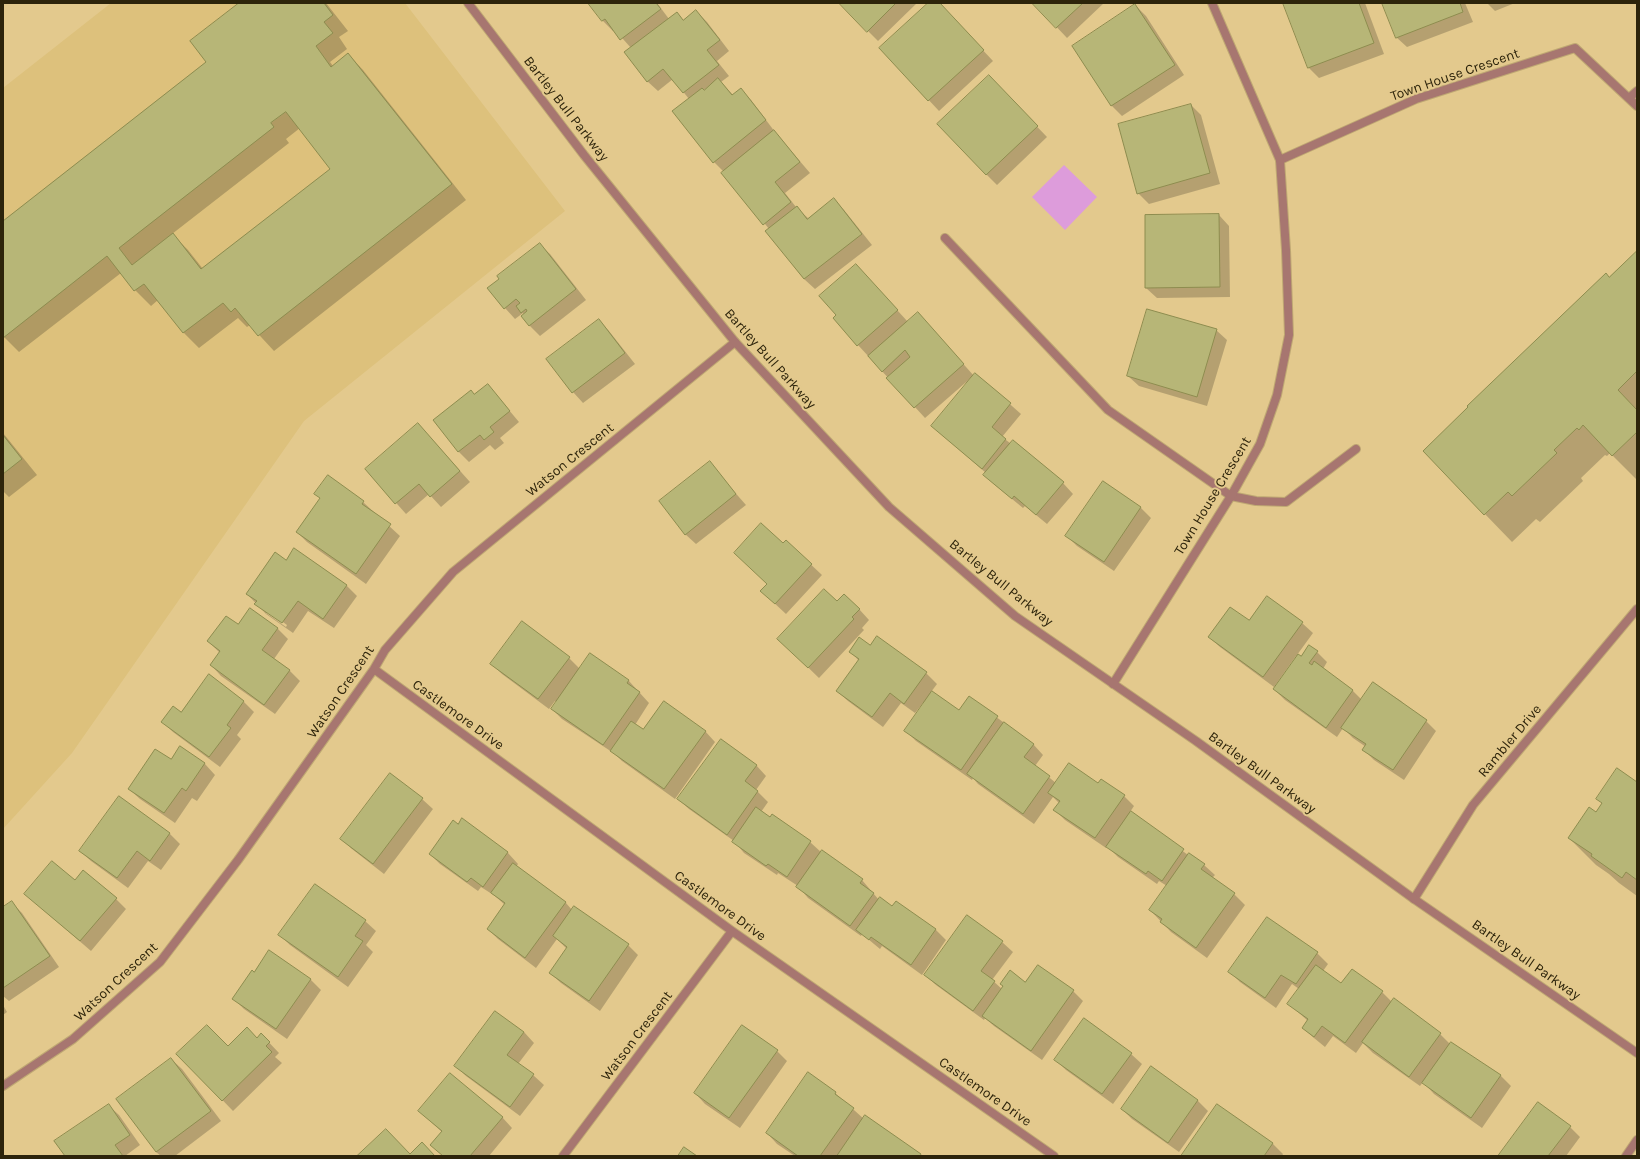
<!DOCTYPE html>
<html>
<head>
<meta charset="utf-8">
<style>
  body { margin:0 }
  #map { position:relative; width:1640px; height:1159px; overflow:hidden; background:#e3c98d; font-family:Karla,sans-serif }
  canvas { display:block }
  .frame { position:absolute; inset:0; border:4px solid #2d240b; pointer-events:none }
</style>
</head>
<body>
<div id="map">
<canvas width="1640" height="1159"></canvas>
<div class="frame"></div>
</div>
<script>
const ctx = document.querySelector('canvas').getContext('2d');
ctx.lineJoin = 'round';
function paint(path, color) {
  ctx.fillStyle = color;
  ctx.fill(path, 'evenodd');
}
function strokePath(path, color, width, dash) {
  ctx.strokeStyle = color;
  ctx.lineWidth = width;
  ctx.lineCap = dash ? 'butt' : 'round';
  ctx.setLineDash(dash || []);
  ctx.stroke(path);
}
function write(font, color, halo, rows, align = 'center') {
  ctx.font = font + ' Karla,sans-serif';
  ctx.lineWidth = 4;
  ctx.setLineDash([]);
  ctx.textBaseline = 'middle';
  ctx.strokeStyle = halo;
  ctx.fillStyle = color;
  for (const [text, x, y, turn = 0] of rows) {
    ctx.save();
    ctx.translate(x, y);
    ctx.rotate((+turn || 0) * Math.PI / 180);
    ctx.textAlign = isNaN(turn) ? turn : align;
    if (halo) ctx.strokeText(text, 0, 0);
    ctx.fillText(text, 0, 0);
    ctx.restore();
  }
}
paint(new Path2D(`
  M 111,3 L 405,3 L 565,211 L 304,421 L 72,753 L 3,829 L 3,88 Z`), '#ddc17c');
paint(new Path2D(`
  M 1064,165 L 1097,197 L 1065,230 L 1032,197 Z`), '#dd9cdb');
paint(new Path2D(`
  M 240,3 L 326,3 L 348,31 L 339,37 L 347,49 L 330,62 L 333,66 L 348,54 L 363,70 L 466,200 L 274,351 L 250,325 L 247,327 L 238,318 L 199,348 L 184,333 L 158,300 L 151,306 L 135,290 L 121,273 L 19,352 L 3,336 L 3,222 L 207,62 ZM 300,128 L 332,169 L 203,269 L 188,250 L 172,234 L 289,143 L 286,139 Z
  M 589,3 L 657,3 L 669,19 L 677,13 L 684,21 L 696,11 L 707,22 L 729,51 L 717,61 L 729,76 L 721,82 L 733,95 L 740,90 L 751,100 L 775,132 L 810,173 L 785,193 L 796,207 L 809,219 L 834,199 L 844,210 L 872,245 L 815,289 L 804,279 L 767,231 L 769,229 L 724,172 L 714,162 L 689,99 L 673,79 L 658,91 L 647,81 L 631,48 L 615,30 L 613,31 L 603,21 Z
  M 840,3 L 917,3 L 878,41 Z
  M 930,3 L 939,3 L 993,61 L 939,111 L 881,49 Z
  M 1034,3 L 1104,3 L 1067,38 Z
  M 1284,3 L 1365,3 L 1384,54 L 1319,78 L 1309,68 Z
  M 1383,3 L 1465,3 L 1473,22 L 1407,47 L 1396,37 Z
  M 1487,3 L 1515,3 L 1495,11 Z
  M 1135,5 L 1146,16 L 1184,75 L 1122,116 L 1112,106 L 1073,46 Z
  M 999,87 L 1047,137 L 997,185 L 986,174 Z
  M 1191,105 L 1201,115 L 1220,184 L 1149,204 L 1138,193 Z
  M 1219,215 L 1229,226 L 1230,297 L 1157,298 L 1146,288 Z
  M 539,244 L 550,254 L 586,300 L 540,336 L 530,326 L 523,313 L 515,319 L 505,308 L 500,279 Z
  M 1637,252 L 1637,480 L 1610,453 L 1607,456 L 1605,455 L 1581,478 L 1583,481 L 1540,522 L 1536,519 L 1512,542 L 1424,451 Z
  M 856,265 L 908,322 L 928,324 L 974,376 L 976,374 L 1021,414 L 1002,437 L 1063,483 L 1073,494 L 1047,524 L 1025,506 L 1023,508 L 995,485 L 985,475 L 986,473 L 932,426 L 973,378 L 972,377 L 925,418 L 858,345 L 837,315 Z
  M 599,320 L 609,331 L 635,364 L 583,403 L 573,392 L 548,359 Z
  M 1216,330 L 1227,340 L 1207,406 L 1139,386 L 1128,376 Z
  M 488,385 L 519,422 L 500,438 L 504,443 L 495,450 L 490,445 L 469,462 L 459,452 L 434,421 L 475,395 Z
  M 3,433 L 37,475 L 9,497 L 3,491 Z
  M 428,435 L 470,482 L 441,507 L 429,494 L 406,514 L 366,469 Z
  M 709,463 L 746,505 L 696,544 L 685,534 Z
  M 1104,482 L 1141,508 L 1151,518 L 1114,571 L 1077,546 L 1067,536 Z
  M 363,502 L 400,536 L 366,584 L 307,542 L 297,532 Z
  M 786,541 L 822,575 L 786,614 L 772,601 L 768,584 L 783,545 Z
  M 286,562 L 346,585 L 357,596 L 334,628 L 308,611 L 293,633 L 266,614 L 247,594 ZM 266,610 L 287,625 L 286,627 L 266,613 Z
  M 837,602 L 859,609 L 869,620 L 862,628 L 864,630 L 819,678 L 789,649 Z
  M 250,610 L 278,629 L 288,639 L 274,659 L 289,670 L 300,681 L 275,714 L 221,676 L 211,665 L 220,653 L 208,641 L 239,626 Z
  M 522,622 L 569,658 L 580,669 L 590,654 L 629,681 L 649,703 L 635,725 L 644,731 L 705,731 L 715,742 L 675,799 L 622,761 L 615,754 L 562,719 L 552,709 L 557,702 L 555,701 L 549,709 L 502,674 L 492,664 Z
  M 1250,622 L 1302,623 L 1313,633 L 1297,655 L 1301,658 L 1317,652 L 1327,662 L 1323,669 L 1353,691 L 1362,700 L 1373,683 L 1401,701 L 1408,709 L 1426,721 L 1436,731 L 1404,780 L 1374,760 L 1364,750 L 1366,747 L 1353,738 L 1343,728 L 1337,737 L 1285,700 L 1274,689 L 1297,657 L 1296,656 L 1274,687 L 1220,647 L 1209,637 Z
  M 877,637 L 926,673 L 937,684 L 931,692 L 959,711 L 969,697 L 1033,744 L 1043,755 L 1035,766 L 1056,783 L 1098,785 L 1124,796 L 1134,806 L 1130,812 L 1188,855 L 1204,865 L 1215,875 L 1212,878 L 1234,894 L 1245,905 L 1207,958 L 1171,932 L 1150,910 L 1167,886 L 1159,881 L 1157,884 L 1118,857 L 1107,846 L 1106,848 L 1065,820 L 1055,810 L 1059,803 L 1053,797 L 1034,824 L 978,784 L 973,778 L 972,780 L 916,741 L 906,731 L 924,704 L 923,703 L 915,713 L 901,703 L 883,727 L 848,701 L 837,691 L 859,661 L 850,651 L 871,646 Z
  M 209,676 L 244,702 L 254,712 L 237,735 L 241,739 L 220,767 L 173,732 L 163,722 L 182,713 Z
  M 181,748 L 205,764 L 215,775 L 197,801 L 192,798 L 175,823 L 140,799 L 129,789 L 172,761 Z
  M 756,765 L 766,776 L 756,790 L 768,802 L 761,812 L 770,818 L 772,816 L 810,842 L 822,853 L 862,880 L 879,900 L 893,907 L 896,902 L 936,930 L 946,940 L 922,975 L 882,946 L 880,949 L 862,934 L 861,936 L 808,898 L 798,886 L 778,873 L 777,875 L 744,853 L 734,841 L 689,809 L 678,799 Z
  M 1637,783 L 1637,896 L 1619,883 L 1609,874 L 1596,865 L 1569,838 L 1596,813 L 1603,804 L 1598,799 Z
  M 422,799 L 433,809 L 384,874 L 352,849 L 341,839 Z
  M 462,820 L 508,853 L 518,864 L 516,867 L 566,903 L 572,910 L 628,945 L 638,955 L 600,1011 L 561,983 L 550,973 L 567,949 L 557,939 L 536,968 L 498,939 L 488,929 L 505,905 L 495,896 L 481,887 L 478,891 L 440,864 L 430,854 Z
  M 169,833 L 180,844 L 161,870 L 148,861 L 128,888 L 91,861 L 80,851 Z
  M 76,881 L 116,899 L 126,909 L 91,951 L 25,894 Z
  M 315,885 L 365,921 L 376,931 L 366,945 L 373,952 L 348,987 L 290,945 L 280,935 Z
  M 12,903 L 22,913 L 59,967 L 9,1001 L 3,996 L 3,909 Z
  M 1267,918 L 1317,953 L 1328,964 L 1323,971 L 1341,985 L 1382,992 L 1392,1002 L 1440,1034 L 1451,1045 L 1452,1044 L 1501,1076 L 1511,1086 L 1482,1128 L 1434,1094 L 1423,1082 L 1420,1086 L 1373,1053 L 1363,1043 L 1356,1053 L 1333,1036 L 1325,1047 L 1314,1038 L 1303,1028 L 1308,1021 L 1289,1004 L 1299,989 L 1292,984 L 1276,1008 L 1240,982 L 1230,972 Z
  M 1002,942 L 1013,952 L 992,980 L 1002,989 L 1026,983 L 1073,991 L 1083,1001 L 1042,1060 L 994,1026 L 985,1018 L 984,1020 L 936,985 L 925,975 Z
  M 255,973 L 310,979 L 321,990 L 287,1039 L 244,1009 L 234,999 Z
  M 3,1005 L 7,1012 L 3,1015 Z
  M 524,1032 L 534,1043 L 518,1064 L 533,1075 L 544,1085 L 520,1116 L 466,1076 L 456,1066 Z
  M 261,1034 L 279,1053 L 275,1057 L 282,1063 L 233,1111 L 178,1054 L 228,1047 L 257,1039 Z
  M 777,1051 L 787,1061 L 740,1128 L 705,1104 L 695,1093 Z
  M 1131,1054 L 1142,1064 L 1113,1104 L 1066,1070 L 1056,1060 Z
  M 171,1059 L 182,1069 L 221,1121 L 175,1156 L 161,1156 L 156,1152 Z
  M 1151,1068 L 1198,1101 L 1208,1111 L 1179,1152 L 1132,1119 L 1122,1109 Z
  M 835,1093 L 864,1119 L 922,1156 L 795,1156 L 777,1144 L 767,1133 Z
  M 108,1105 L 119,1115 L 140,1145 L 125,1156 L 66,1156 Z
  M 1218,1106 L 1273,1144 L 1283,1154 L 1282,1156 L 1183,1156 Z
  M 419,1111 L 502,1117 L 512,1128 L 489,1156 L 443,1156 L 432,1145 L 442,1132 Z
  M 1570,1127 L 1580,1137 L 1566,1156 L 1499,1156 Z`), '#0003');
const building = new Path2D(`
  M 239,3 L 324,3 L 333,15 L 324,22 L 333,33 L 316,46 L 331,67 L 348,53 L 452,184 L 258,336 L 235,308 L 231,312 L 223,303 L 183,333 L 144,284 L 134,291 L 107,256 L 3,338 L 3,221 L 206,62 L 190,41 ZM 286,112 L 330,169 L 201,269 L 173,233 L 132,265 L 119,248 L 274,127 L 271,123 Z
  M 588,3 L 656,3 L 661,9 L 620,40 L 605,19 L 602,21 Z
  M 839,3 L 896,3 L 867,32 Z
  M 928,3 L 940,3 L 984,50 L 928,101 L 879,48 Z
  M 1032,3 L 1083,3 L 1056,28 Z
  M 1283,3 L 1359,3 L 1374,43 L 1308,68 Z
  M 1382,3 L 1460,3 L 1463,12 L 1396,38 Z
  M 1135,4 L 1175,65 L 1111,106 L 1072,46 Z
  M 696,10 L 720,40 L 707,50 L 719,65 L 683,93 L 663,69 L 647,82 L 624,52 L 677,12 L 683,20 Z
  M 989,75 L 1038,126 L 986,175 L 937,124 Z
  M 718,78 L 732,95 L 741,88 L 766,120 L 713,163 L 672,111 L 702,88 L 704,90 Z
  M 1191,104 L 1210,173 L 1137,194 L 1118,124 Z
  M 774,130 L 800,162 L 775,182 L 791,202 L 763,225 L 721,173 Z
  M 834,198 L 862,234 L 804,279 L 765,231 L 797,206 L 807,219 Z
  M 1219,214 L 1220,287 L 1145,288 L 1145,215 Z
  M 540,243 L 576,289 L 529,326 L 521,316 L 527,311 L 526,309 L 521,313 L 516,306 L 520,303 L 516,299 L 504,309 L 487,288 L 499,279 L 497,276 Z
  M 1637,251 L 1637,371 L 1618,390 L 1637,410 L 1637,432 L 1612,456 L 1583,425 L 1579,430 L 1577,428 L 1554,450 L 1557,453 L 1512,496 L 1508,492 L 1484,515 L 1423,451 L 1468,407 L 1467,406 L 1606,273 L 1609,277 Z
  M 856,264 L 898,310 L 857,346 L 833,318 L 836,315 L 819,296 Z
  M 1147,309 L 1217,329 L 1197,397 L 1127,376 Z
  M 918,312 L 964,364 L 914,408 L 886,378 L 910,357 L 905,350 L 882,372 L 868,356 Z
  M 599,319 L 625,353 L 572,393 L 546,359 Z
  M 975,373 L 1011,403 L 992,427 L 1006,439 L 982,469 L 931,426 Z
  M 488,384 L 510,411 L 490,427 L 494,432 L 484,440 L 480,435 L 458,452 L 433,420 L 471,390 L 474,394 Z
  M 418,423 L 460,471 L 430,497 L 419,484 L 395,504 L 365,469 Z
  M 3,435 L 22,459 L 3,474 Z
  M 1013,440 L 1064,482 L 1036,515 L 1014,496 L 1012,499 L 983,475 Z
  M 710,461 L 736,494 L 685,535 L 659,501 Z
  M 328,475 L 364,501 L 362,504 L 391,524 L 356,574 L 296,532 L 320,498 L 314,494 Z
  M 1103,481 L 1141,507 L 1104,562 L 1065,536 Z
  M 761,523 L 783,543 L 786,540 L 812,564 L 775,604 L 760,591 L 767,584 L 734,553 Z
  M 294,548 L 347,585 L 323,619 L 298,601 L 282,623 L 254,604 L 257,601 L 246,594 L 275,552 L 286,560 Z
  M 824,589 L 837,601 L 844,594 L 860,609 L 852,617 L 854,619 L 808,668 L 777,639 Z
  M 1267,596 L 1303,622 L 1263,677 L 1208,637 L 1230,607 L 1249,620 Z
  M 250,608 L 278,628 L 262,650 L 290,670 L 264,705 L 210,665 L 220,651 L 207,641 L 226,616 L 238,624 Z
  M 522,621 L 570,657 L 538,699 L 490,664 Z
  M 877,636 L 927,672 L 904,704 L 890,693 L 872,717 L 836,691 L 859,659 L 849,652 L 859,637 L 870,645 Z
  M 1309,645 L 1318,651 L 1309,663 L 1312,665 L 1314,661 L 1353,690 L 1326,728 L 1273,689 L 1298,654 L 1301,656 Z
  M 590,653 L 629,680 L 627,683 L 640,692 L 603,745 L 551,709 Z
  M 209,674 L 244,701 L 227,725 L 231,728 L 209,757 L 161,722 L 173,706 L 181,712 Z
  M 1373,682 L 1427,720 L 1393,770 L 1362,750 L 1366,744 L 1341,728 Z
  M 932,691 L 959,710 L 969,696 L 998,716 L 961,770 L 904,731 Z
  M 664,701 L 706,731 L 664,789 L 610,751 L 631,721 L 643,729 Z
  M 1004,722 L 1034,744 L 1024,757 L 1050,776 L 1023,814 L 967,774 Z
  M 721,739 L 757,765 L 745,781 L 758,791 L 727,835 L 677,799 Z
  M 180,746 L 205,763 L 186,791 L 182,788 L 164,813 L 128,789 L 155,749 L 171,759 Z
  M 1069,763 L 1098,783 L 1101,779 L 1125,795 L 1095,838 L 1053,810 L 1060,801 L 1048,793 Z
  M 1617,768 L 1637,782 L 1637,880 L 1626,872 L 1622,878 L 1591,856 L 1592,854 L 1568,838 L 1589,807 L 1596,812 L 1602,803 L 1596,799 Z
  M 390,773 L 423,798 L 373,864 L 340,839 Z
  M 119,796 L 170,833 L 150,861 L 137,851 L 117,878 L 79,851 Z
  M 756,807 L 770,817 L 772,814 L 811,841 L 787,877 L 768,864 L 766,866 L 732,842 Z
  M 1131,811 L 1184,849 L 1162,881 L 1148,871 L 1146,874 L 1106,847 Z
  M 462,818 L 508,852 L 483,887 L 471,878 L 467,882 L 429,854 L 453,820 L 458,824 Z
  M 822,850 L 863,879 L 860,883 L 874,893 L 850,926 L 796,887 Z
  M 1189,853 L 1205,864 L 1201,869 L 1235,893 L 1196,948 L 1160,922 L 1162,919 L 1149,910 Z
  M 52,861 L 75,880 L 83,870 L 117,898 L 80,941 L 24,894 Z
  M 513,863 L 566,902 L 525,958 L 487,929 L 505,903 L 491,893 Z
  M 315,884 L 366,920 L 355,936 L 363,941 L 338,977 L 278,935 Z
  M 880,897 L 892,906 L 896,901 L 936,929 L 911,965 L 871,937 L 869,940 L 856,930 Z
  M 12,901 L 50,956 L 3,988 L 3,907 Z
  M 574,906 L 629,944 L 589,1001 L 549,973 L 567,947 L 553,936 Z
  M 967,915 L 1003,941 L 981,971 L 995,981 L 973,1011 L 924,975 Z
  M 1267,917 L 1318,952 L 1296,984 L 1281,975 L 1265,998 L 1228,972 Z
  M 269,950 L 311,979 L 276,1029 L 232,999 L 252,970 L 254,972 Z
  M 1038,965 L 1074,990 L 1031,1051 L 982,1016 L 1003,986 L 1000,984 L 1010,970 L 1025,982 Z
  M 1316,965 L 1341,983 L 1352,969 L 1383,991 L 1345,1043 L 1322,1026 L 1314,1037 L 1302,1028 L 1308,1019 L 1287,1004 Z
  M 1394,998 L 1441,1033 L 1409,1077 L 1362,1042 Z
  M 495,1011 L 524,1032 L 507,1055 L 534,1074 L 510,1107 L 454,1066 Z
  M 1084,1018 L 1132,1053 L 1102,1094 L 1054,1060 Z
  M 207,1025 L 228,1046 L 247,1027 L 257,1038 L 261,1033 L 270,1042 L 266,1046 L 272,1052 L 222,1101 L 176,1054 Z
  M 742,1025 L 778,1050 L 729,1118 L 694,1093 Z
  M 1451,1042 L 1501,1075 L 1471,1118 L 1422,1083 Z
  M 171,1058 L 211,1111 L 156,1152 L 116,1099 Z
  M 1151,1066 L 1198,1100 L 1168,1143 L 1121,1109 Z
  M 808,1072 L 836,1092 L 835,1094 L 854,1108 L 820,1156 L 798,1156 L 766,1133 Z
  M 450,1073 L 503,1117 L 470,1156 L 443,1156 L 430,1145 L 442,1131 L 418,1111 Z
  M 1538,1102 L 1571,1126 L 1548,1156 L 1498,1156 Z
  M 109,1104 L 130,1135 L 115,1145 L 123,1156 L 65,1156 L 54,1141 Z
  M 1217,1104 L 1273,1143 L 1264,1156 L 1181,1156 Z
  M 865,1115 L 921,1154 L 920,1156 L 837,1156 Z
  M 386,1129 L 410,1154 L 422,1142 L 435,1156 L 357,1156 Z
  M 684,1147 L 697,1156 L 678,1156 Z`);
paint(building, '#b7b677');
strokePath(building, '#8d8c4f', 1);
const service = new Path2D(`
  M 1629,98 L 1637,91
  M 1280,160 L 1416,99 L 1575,48 L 1637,106
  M 945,238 L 1108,410 L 1231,496 L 1256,501 L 1286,502 L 1356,449`);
const minor = new Path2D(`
  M 374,669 L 732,931 L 1054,1156
  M 1113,684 L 1231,496 L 1260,444 L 1277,395 L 1289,335 L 1286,250 L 1280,160 L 1212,3
  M 1414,899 L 1473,805 L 1637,609
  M 3,1086 L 73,1039 L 160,962 L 238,860 L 374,669 L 385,650 L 453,572 L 735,342
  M 563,1156 L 732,931
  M 1626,1156 L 1637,1140`);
const tertiary = new Path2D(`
  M 468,3 L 584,155 L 735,342 L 889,507 L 1015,616 L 1196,741 L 1414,899 L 1637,1053`);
strokePath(service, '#bfa873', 10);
strokePath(minor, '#bfa873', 10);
strokePath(tertiary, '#bfa873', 10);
strokePath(service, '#a77670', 8);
strokePath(minor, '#a77670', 8);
strokePath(tertiary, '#a77670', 8);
write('14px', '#2d240b', '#e3c98d', [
  ["Town House Crescent",1455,75,-19],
  ["Bartley Bull Parkway",566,109,52],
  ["Bartley Bull Parkway",770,359,48],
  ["Watson Crescent",570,460,-39],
  ["Town House Crescent",1213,496,-59],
  ["Bartley Bull Parkway",1001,583,39],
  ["Watson Crescent",341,692,-56],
  ["Castlemore Drive",458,715,36],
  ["Rambler Drive",1510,741,-50],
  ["Bartley Bull Parkway",1262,773,36],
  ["Castlemore Drive",720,906,36],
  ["Bartley Bull Parkway",1526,960,35],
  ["Watson Crescent",116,982,-43],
  ["Watson Crescent",637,1036,-53],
  ["Castlemore Drive",985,1092,35]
]);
</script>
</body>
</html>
